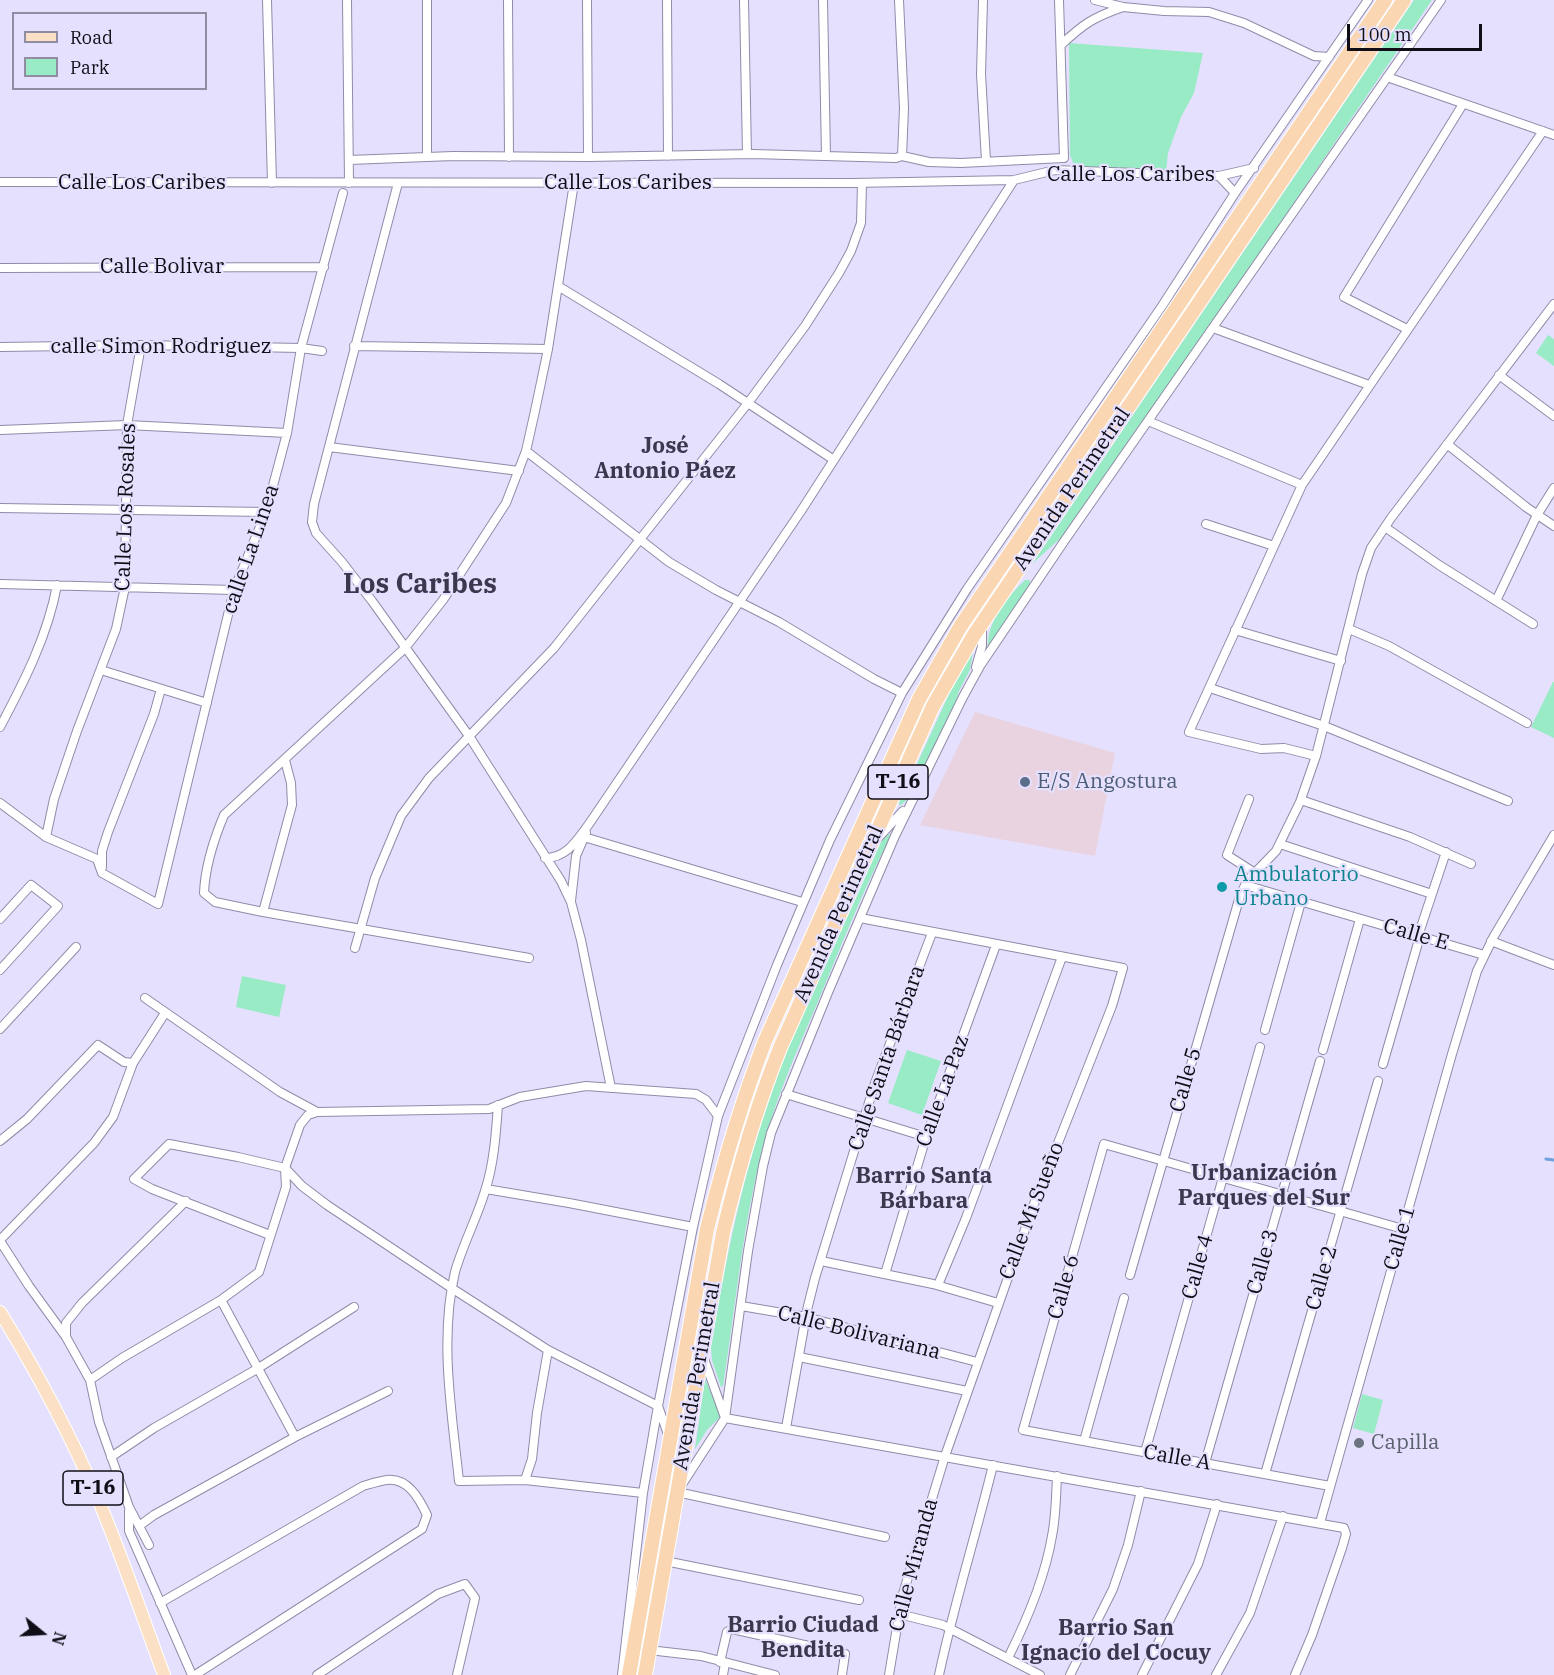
<!DOCTYPE html>
<html>
<head>
<meta charset="utf-8">
<style>
  body { margin:0 }
  #map { position:relative; width:1554px; height:1675px; overflow:hidden; background:#e5e0fe; font-family:"IBM Plex Serif",serif }
  canvas { display:block }
  .legend { position:absolute; left:12px; top:12px; width:195px; height:78px; box-sizing:border-box; background:#e5e0fe; border:2px solid #908ca2; margin:0; padding:8px 10px; list-style:none; font-size:18px; color:#100d17 }
  .legend li { display:flex; align-items:center; gap:12px; height:30px }
  .legend b { width:30px; border:2px solid #908ca2 }
  .north { position:absolute; left:12px; top:1603px; width:60px; height:60px; -webkit-text-stroke:4px #e5e0fe; paint-order:stroke; rotate:108deg; font-size:16px; font-weight:700; line-height:24px; text-align:center; color:#100d17 }
  .north::after { content:''; display:block; margin:auto; width:21px; height:27px; background:#100d17; clip-path:polygon(50% 0,100% 100%,50% 72%,0 100%) }
  .scale { position:absolute; left:1347px; top:24px; width:135px; height:27px; box-sizing:border-box; border:3px solid #100d17; border-top:0; padding-left:8px; font-size:18px; line-height:21px; white-space:nowrap; color:#100d17; -webkit-text-stroke:4px #e5e0fe; paint-order:stroke }
</style>
</head>
<body>
<div id="map">
<canvas width="1554" height="1675"></canvas>
<ul class="legend">
<li><b style="height:8px;background:#fbe0c5"></b>Road</li>
<li><b style="height:16px;background:#98ebc4"></b>Park</li>
</ul>
<div class="north">N</div>
<div class="scale">100 m</div>
</div>
<script>
const ctx = document.querySelector('canvas').getContext('2d');
ctx.lineJoin = 'round';
function paint(path, color) {
  ctx.fillStyle = color;
  ctx.fill(path, 'evenodd');
}
function strokePath(path, color, width, dash) {
  ctx.strokeStyle = color;
  ctx.lineWidth = width;
  ctx.lineCap = dash ? 'butt' : 'round';
  ctx.setLineDash(dash || []);
  ctx.stroke(path);
}
function write(font, color, halo, rows, align = 'center') {
  ctx.font = font + ' "IBM Plex Serif",serif';
  ctx.lineWidth = 4.5;
  ctx.setLineDash([]);
  ctx.textBaseline = 'middle';
  ctx.strokeStyle = halo;
  ctx.fillStyle = color;
  for (const [text, x, y, turn = 0] of rows) {
    ctx.save();
    ctx.translate(x, y);
    ctx.rotate((+turn || 0) * Math.PI / 180);
    ctx.textAlign = isNaN(turn) ? turn : align;
    if (halo) ctx.strokeText(text, 0, 0);
    ctx.fillText(text, 0, 0);
    ctx.restore();
  }
}
paint(new Path2D(`
  M 975,712 L 1115,753 L 1095,856 L 920,825 Z`), '#ead3e0');
paint(new Path2D(`
  M 1414,0 L 1432,0 L 1193,351 L 1064,535 L 1032,564 Z
  M 1069,43 L 1203,53 L 1194,93 L 1181,117 L 1168,153 L 1166,172 L 1091,171 L 1074,165 L 1070,155 Z
  M 1548,335 L 1554,339 L 1554,366 L 1536,353 Z
  M 1025,580 L 1029,580 L 1031,584 L 988,649 C 985,624 1008,596 1025,580 Z
  M 973,652 L 970,670 L 959,691 L 953,711 L 914,793 L 900,806 L 899,803 L 950,692 Z
  M 1553,682 L 1554,682 L 1554,738 L 1531,727 Z
  M 890,834 L 890,837 C 863,891 840,948 817,1004 C 798,1048 778,1093 765,1140 C 743,1220 736,1304 723,1386 L 721,1387 L 712,1360 L 711,1347 C 726,1257 744,1169 775,1083 C 803,1003 844,927 876,849 L 884,838 Z
  M 242,976 L 286,985 L 279,1017 L 236,1007 Z
  M 907,1050 L 941,1061 L 922,1115 L 888,1103 Z
  M 705,1379 L 721,1416 L 707,1430 L 695,1449 Z
  M 1362,1394 L 1383,1400 L 1374,1434 L 1353,1428 Z`), '#98ebc4');
strokePath(new Path2D(`
  M 1546,1159 L 1554,1160`), '#6fa1dd', 3);
const minor = new Path2D(`
  M 267,0 L 272,183
  M 347,0 L 349,183
  M 508,0 L 509,157
  M 587,0 L 588,157
  M 667,0 L 668,156
  M 744,0 L 747,154
  M 823,0 L 826,156
  M 983,0 L 981,74 L 986,161
  M 1095,0 L 1123,7 L 1164,11 L 1209,12 L 1244,23 L 1314,56 L 1329,57
  M 1061,45 C 1083,24 1094,17 1123,7
  M 1387,77 L 1554,135
  M 902,156 L 929,162 L 961,163 L 1064,158 L 1059,0
  M 427,157 L 427,0
  M 349,160 L 453,156 L 588,157 L 753,154 L 896,158 L 902,156 L 904,108 L 899,0
  M 1219,176 L 1235,193
  M 0,182 L 852,183 L 1014,180 L 1055,170 L 1219,176 L 1254,168
  M 398,183 L 314,504 L 312,522 L 316,533 L 342,562 L 372,601 L 469,736 L 561,881 L 571,902 L 581,940 L 611,1088
  M 0,268 L 324,267
  M 558,286 L 719,384 L 834,460
  M 1213,328 L 1369,385
  M 1407,329 L 1344,297 L 1463,104
  M 354,346 L 548,349
  M 0,347 L 141,345 L 301,348 L 322,351
  M 1499,375 L 1554,416
  M 1148,421 L 1302,485
  M 0,430 L 127,425 L 287,433
  M 1447,444 L 1526,507 L 1554,526
  M 329,447 L 519,471
  M 526,451 L 669,562 L 716,590 L 779,622 L 874,679 L 902,693
  M 0,508 L 266,512
  M 1206,524 L 1274,546
  M 1385,527 L 1439,565 L 1533,624
  M 0,584 L 234,590
  M 1496,601 L 1537,515 L 1554,488
  M 1349,629 L 1389,646 L 1527,723
  M 1235,630 L 1341,661
  M 976,667 L 982,646 L 982,626
  M 101,670 L 207,703
  M 1210,688 L 1324,726 L 1508,801
  M 0,727 C 24,682 48,635 57,585
  M 1316,756 L 1284,748 L 1261,749 L 1189,732 L 1302,485 L 1543,131
  M 1249,799 L 1227,855 L 1255,873
  M 1301,800 L 1410,837 L 1471,864
  M 0,803 L 46,837 L 97,859 L 102,873 L 158,904 L 234,590 L 266,512 L 287,433 L 301,348 L 343,193
  M 46,837 L 54,799 L 77,731 L 116,629 L 125,587 L 127,425 L 141,345
  M 584,837 L 802,902
  M 877,839 L 903,811
  M 1280,844 L 1432,894
  M 545,858 C 567,858 577,840 589,824 L 801,511 L 1014,180
  M 102,867 L 102,851 L 108,832 L 154,714 L 161,689
  M 1245,885 L 1484,955
  M 571,901 L 576,856 L 586,833
  M 263,912 L 292,805 L 291,783 L 285,760
  M 860,918 L 1123,968 L 1112,1006 L 1034,1204 L 945,1456 L 902,1597 L 889,1675
  M 0,919 L 31,885 L 58,906 L 0,970
  M 1418,936 L 1446,852
  M 1491,941 L 1554,965
  M 355,948 L 375,878 L 401,816 L 429,778 L 554,648 L 748,403 L 805,326 L 839,273 L 851,251 L 861,223 L 862,183
  M 529,958 L 263,912 L 215,902 L 204,893 C 205,867 214,839 224,815 L 405,648 L 443,600 L 506,503 L 526,451 L 535,411 L 548,349 L 574,183
  M 145,998 L 280,1092 L 317,1112 L 489,1109 L 520,1097 L 586,1086 L 696,1094 L 706,1100 L 718,1116
  M 0,1029 L 76,947
  M 1265,1030 L 1301,902
  M 1323,1050 L 1360,919
  M 1383,1064 L 1420,936
  M 786,1094 L 926,1137
  M 498,1105 C 496,1133 494,1164 485,1191 C 477,1218 463,1244 455,1272 C 439,1339 452,1414 459,1481 L 525,1480 L 643,1493
  M 0,1141 L 27,1119 L 98,1045 L 124,1062 L 133,1063
  M 486,1189 L 569,1203 L 693,1227
  M 270,1235 L 152,1189 L 134,1179 L 169,1144 L 238,1157 L 285,1168 L 302,1186 L 327,1205 L 453,1289 L 548,1350 L 658,1406 L 669,1437
  M 0,1240 L 94,1143 L 113,1117 L 133,1063 L 165,1013
  M 0,1241 L 29,1286 L 66,1337 L 90,1380 L 99,1422 L 129,1507 L 149,1545
  M 821,1261 L 933,1284 L 998,1303
  M 885,1274 L 926,1137 L 996,945
  M 1130,1275 L 1240,896 L 1247,881 L 1276,851 L 1300,802 L 1316,756 L 1362,574 L 1371,548 L 1391,518 L 1554,304
  M 938,1285 L 966,1218 L 1062,957
  M 221,1300 L 295,1437
  M 741,1306 L 806,1317 L 977,1362
  M 66,1337 L 66,1323 L 82,1303 L 186,1201
  M 703,1356 L 724,1415
  M 799,1357 L 967,1391
  M 90,1380 L 122,1358 L 221,1300 L 259,1272 L 286,1187 L 285,1168 L 300,1125 L 308,1115 L 317,1112
  M 725,1418 L 1344,1528 L 1346,1534 L 1342,1548 L 1312,1635 L 1295,1675
  M 786,1428 L 807,1310 L 815,1278 L 875,1083 L 932,933
  M 1084,1441 L 1124,1298
  M 1145,1452 L 1260,1047
  M 111,1457 L 154,1428 L 257,1369 L 354,1307
  M 1205,1463 L 1320,1061
  M 1265,1474 L 1378,1081
  M 525,1480 L 532,1459 L 537,1413 L 548,1350
  M 1330,1486 L 1023,1430 L 1104,1144 L 1403,1229
  M 129,1511 L 129,1531 L 192,1675
  M 1320,1523 L 1452,1054 L 1477,971 L 1494,936 L 1554,835
  M 139,1526 L 154,1515 L 295,1437 L 388,1391
  M 885,1537 L 677,1492 L 725,1418 L 748,1251 L 763,1166 L 771,1133 L 829,990 L 895,836 L 963,697 L 980,666 L 1065,540 L 1441,0
  M 665,1561 L 859,1600
  M 160,1603 L 363,1486 C 370,1484 379,1481 387,1480 C 408,1478 419,1498 427,1515 L 422,1529 L 195,1675
  M 899,1614 L 943,1625 L 1040,1675
  M 649,1650 L 701,1656 L 775,1675
  M 1008,1658 C 1027,1620 1045,1578 1052,1536 C 1056,1516 1056,1496 1057,1476
  M 720,1662 L 727,1632 L 732,1629 L 845,1654 L 842,1675
  M 317,1675 L 438,1594 L 465,1584 L 475,1598 L 457,1675
  M 622,1675 L 643,1493 L 658,1406 L 693,1227 L 718,1116 L 777,965 L 830,840 L 902,693 L 967,589 L 1162,306 L 1235,193 L 1368,0
  M 723,1675 L 725,1663
  M 939,1675 C 954,1604 976,1535 993,1465
  M 1070,1675 L 1113,1589 L 1128,1545 L 1141,1491
  M 1142,1675 L 1198,1564 L 1217,1504
  M 1216,1675 L 1250,1613 L 1283,1516`);
const primary = new Path2D(`
  M 0,1312 C 37,1372 70,1434 98,1499 C 122,1556 142,1616 164,1675`);
const trunk = new Path2D(`
  M 629,1675 L 707,1229 C 723,1165 741,1103 765,1041 L 919,699 L 960,627 L 1385,0
  M 645,1675 L 723,1233 C 738,1170 756,1108 780,1048 L 933,706 L 974,635 L 1404,0`);
strokePath(minor, '#908ba7', 10);
strokePath(primary, '#fff', 14);
strokePath(trunk, '#fff', 16);
strokePath(minor, '#fff', 8);
strokePath(primary, '#fbe0c5', 12);
strokePath(trunk, '#fad6b2', 14);
for (const [x, y, r, color] of [
  [1025,782,6,"#5c6f8a"],
  [1222,887,6,"#0f9aa8"],
  [1359,1443,6,"#6b7280"]
]) {
  const dot = new Path2D();
  dot.arc(x, y, r, 0, 2 * Math.PI);
  ctx.fillStyle = color;
  ctx.fill(dot);
  strokePath(dot, '#e5e0fe', 2);
}
for (const [x, y, w] of [
  [898,782,60],
  [93,1488,60]
]) {
  const box = new Path2D();
  box.roundRect(x - w / 2, y - 17, w, 34, 4.5);
  ctx.fillStyle = '#e5e0fe';
  ctx.fill(box);
  strokePath(box, '#100d17', 1.5);
}
write('bold 20px', '#100d17', null, [
  ["T-16",898,782],
  ["T-16",93,1488]
]);
write('21px', '#100d17', '#e5e0fe', [
  ["Calle Los Caribes",1131,175],
  ["Calle Los Caribes",142,183],
  ["Calle Los Caribes",628,183],
  ["Calle Bolivar",162,267],
  ["calle Simon Rodriguez",161,347],
  ["Avenida Perimetral",1072,489,-56],
  ["Calle Los Rosales",126,507,-88],
  ["calle La Linea",251,549,-71],
  ["Avenida Perimetral",839,914,-66],
  ["Calle E",1416,935,16],
  ["Calle Santa Bárbara",887,1058,-71],
  ["Calle 5",1186,1080,-74],
  ["Calle La Paz",943,1091,-70],
  ["Calle Mi Sueño",1032,1211,-69],
  ["Calle 1",1400,1238,-74],
  ["Calle 3",1263,1262,-74],
  ["Calle 4",1198,1267,-74],
  ["Calle 2",1322,1278,-74],
  ["Calle 6",1064,1287,-74],
  ["Calle Bolivariana",859,1333,14],
  ["Avenida Perimetral",697,1376,-80],
  ["Calle A",1177,1458,10],
  ["Calle Miranda",914,1565,-75]
]);
write('21px', '#4e5e75', '#e5e0fe', [
  ["E/S Angostura",1037,782]
], 'left');
write('21px', '#0d838f', '#e5e0fe', [
  ["Ambulatorio",1234,875],
  ["Urbano",1234,899]
], 'left');
write('21px', '#5b616d', '#e5e0fe', [
  ["Capilla",1371,1443]
], 'left');
write('bold 22px', '#3c374e', '#e5e0fe', [
  ["José",665,447],
  ["Antonio Páez",665,472],
  ["Urbanización",1264,1174],
  ["Parques del Sur",1264,1199],
  ["Barrio Santa",924,1177],
  ["Bárbara",924,1202],
  ["Barrio Ciudad",803,1626],
  ["Bendita",803,1651],
  ["Barrio San",1116,1629],
  ["Ignacio del Cocuy",1116,1654]
]);
write('bold 27px', '#3c374e', '#e5e0fe', [
  ["Los Caribes",420,585]
]);
</script>
</body>
</html>
